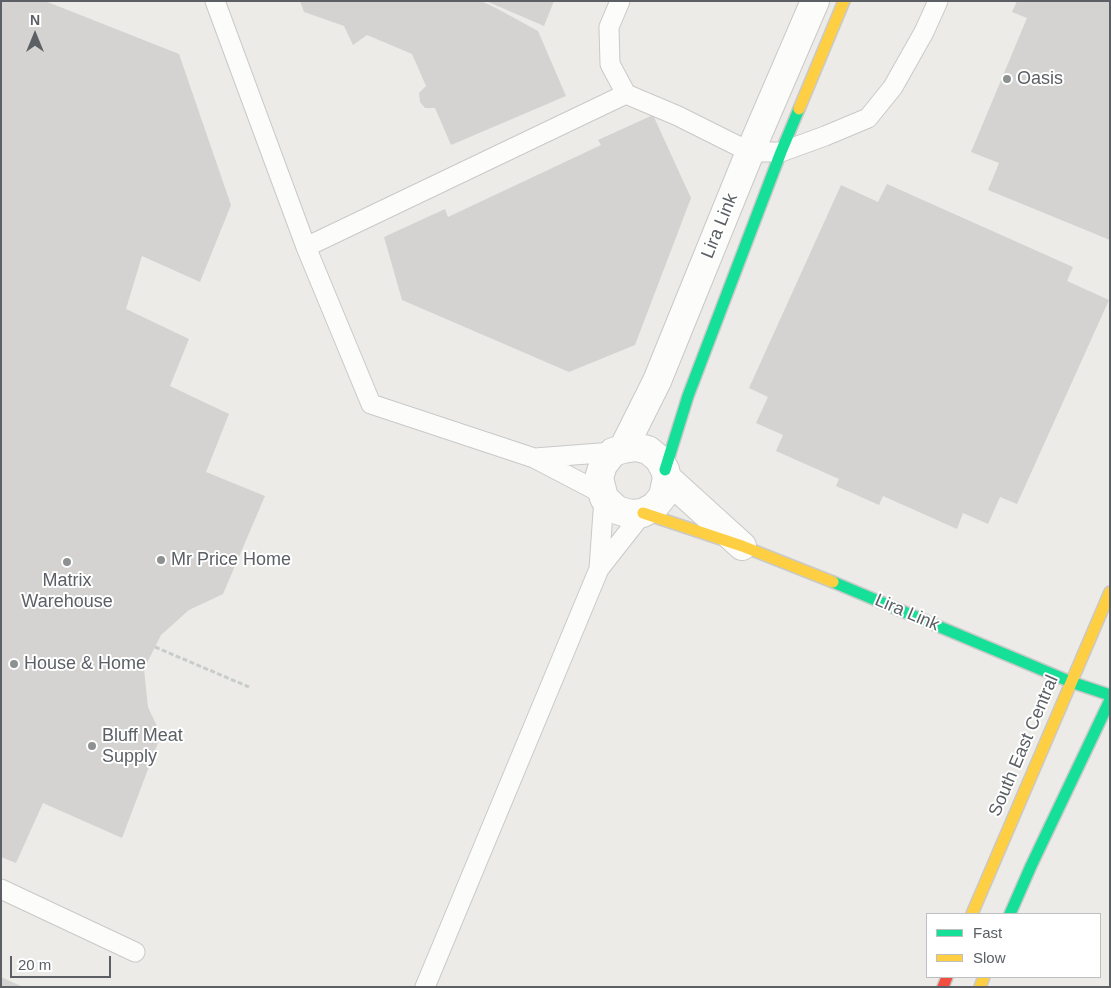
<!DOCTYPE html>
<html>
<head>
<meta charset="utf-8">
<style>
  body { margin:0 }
  #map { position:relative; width:1111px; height:988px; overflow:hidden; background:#ecebe7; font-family:Helvetica,sans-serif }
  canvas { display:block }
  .frame { position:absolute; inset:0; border:2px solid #5c6065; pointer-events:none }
  .legend { position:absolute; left:926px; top:913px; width:175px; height:65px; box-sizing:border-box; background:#fff; border:1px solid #bebfc1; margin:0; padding:6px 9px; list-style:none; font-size:15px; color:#5c6065 }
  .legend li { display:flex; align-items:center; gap:10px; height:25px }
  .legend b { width:25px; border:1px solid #bebfc1 }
  .north { position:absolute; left:10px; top:10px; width:50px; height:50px; -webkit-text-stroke:4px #fff; paint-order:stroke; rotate:0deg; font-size:14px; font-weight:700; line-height:20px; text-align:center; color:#5c6065 }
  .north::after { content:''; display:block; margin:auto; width:18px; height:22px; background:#5c6065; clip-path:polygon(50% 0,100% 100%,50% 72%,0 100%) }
  .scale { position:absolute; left:10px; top:956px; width:101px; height:22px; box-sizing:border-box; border:2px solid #5c6065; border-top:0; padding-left:6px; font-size:15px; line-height:18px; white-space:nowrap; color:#5c6065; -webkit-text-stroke:4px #fff; paint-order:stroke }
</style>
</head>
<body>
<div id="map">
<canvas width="1111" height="988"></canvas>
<div class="frame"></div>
<ul class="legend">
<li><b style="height:6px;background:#16e098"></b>Fast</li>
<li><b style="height:6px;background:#ffcf43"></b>Slow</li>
</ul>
<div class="north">N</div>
<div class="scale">20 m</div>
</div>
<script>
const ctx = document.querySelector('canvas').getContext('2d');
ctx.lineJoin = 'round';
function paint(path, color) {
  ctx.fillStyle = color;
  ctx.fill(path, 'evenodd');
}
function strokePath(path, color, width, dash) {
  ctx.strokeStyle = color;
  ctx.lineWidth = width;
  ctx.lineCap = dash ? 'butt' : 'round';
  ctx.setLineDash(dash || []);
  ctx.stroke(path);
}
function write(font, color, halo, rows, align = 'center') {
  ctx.font = font + ' Helvetica,sans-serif';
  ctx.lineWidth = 4;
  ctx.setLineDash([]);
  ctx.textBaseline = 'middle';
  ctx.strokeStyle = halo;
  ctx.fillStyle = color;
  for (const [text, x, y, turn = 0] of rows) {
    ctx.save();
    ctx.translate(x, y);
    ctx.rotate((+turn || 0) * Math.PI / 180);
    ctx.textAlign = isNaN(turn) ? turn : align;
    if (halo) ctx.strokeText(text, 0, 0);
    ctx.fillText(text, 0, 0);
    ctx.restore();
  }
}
paint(new Path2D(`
  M 1,1 L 45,1 L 179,54 L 231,205 L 200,282 L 142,256 L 126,309 L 189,339 L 170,386 L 229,414 L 206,472 L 265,496 L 223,594 L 189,610 L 161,635 L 144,669 L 148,707 L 161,735 L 122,838 L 43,803 L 16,863 L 1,857 Z
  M 300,1 L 481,1 L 496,8 L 538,31 L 566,96 L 451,145 L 435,108 L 425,108 L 420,102 L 419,93 L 426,86 L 412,54 L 367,35 L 353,45 L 344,26 L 304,12 Z
  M 486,1 L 554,1 L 544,26 Z
  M 1017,1 L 1110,1 L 1110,240 L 988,190 L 999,163 L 971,152 L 1027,18 L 1012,12 Z
  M 653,115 L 691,198 L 635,345 L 569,372 L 402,300 L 384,237 L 445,209 L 448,217 L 601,145 L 598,140 Z
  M 887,184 L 1073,267 L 1067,281 L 1109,300 L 1017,504 L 1000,497 L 988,524 L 963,513 L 957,529 L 883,496 L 879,505 L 836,486 L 839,479 L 776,451 L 783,435 L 756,423 L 768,397 L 749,388 L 841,185 L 878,202 Z
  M 1,977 L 23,987 L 1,987 Z`), '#d4d3d1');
const lane = new Path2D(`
  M 215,1 L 306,247 L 371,404 L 534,458 L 603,494
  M 620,1 L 609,27 L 610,64 L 626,94 L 678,116 L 750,152 L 781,152 L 825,136 L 868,118 L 893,87 L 924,32 L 938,1
  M 306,247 L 626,94
  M 535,458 L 613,452
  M 599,569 L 604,498
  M 1,889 L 135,952
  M 425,987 L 599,569 L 643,513`);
const street = new Path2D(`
  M 636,447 L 648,450 L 659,459 L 665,470 L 667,478 L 663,496 L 655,506 L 643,513 L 630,514 L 617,510 L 604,498 L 599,478 L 603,465 L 613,452 L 623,449 Z
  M 623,449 L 657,381 L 750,152 L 815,1
  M 667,478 L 742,546`);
const fast = new Path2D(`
  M 665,470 L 688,396 L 781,152 L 799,109
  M 833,582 L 1071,682 L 1110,695
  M 1010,914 L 1031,866 L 1110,700`);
const slow = new Path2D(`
  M 799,109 L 844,1
  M 643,513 L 742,546 L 833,582
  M 972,914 L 1110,592
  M 980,987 L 984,977`);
const jam = new Path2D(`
  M 943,987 L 947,977`);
strokePath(lane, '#c9c9c9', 21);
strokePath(street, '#c9c9c9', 30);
strokePath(fast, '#c9c9c9', 14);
strokePath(slow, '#c9c9c9', 14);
strokePath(jam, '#c9c9c9', 14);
strokePath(new Path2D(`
  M 155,647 L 249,687`), '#c9cdca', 3, [5, 2.5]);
strokePath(lane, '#fcfcfb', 19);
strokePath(street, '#fcfcfb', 28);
strokePath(fast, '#16e098', 11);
strokePath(slow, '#ffcf43', 11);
strokePath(jam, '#f24e42', 11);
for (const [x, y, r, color] of [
  [1007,79,5,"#8e9192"],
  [161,560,5,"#8e9192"],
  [67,562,5,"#8e9192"],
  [14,664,5,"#8e9192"],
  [92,746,5,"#8e9192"]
]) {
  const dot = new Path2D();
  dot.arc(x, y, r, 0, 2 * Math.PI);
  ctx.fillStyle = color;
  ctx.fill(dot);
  strokePath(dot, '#fff', 2);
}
write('18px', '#5c6065', '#fff', [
  ["Oasis",1017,79],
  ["Mr Price Home",171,560],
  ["Matrix",67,581,"center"],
  ["Warehouse",67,602,"center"],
  ["House & Home",24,664],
  ["Bluff Meat",102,736],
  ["Supply",102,757]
], 'left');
write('18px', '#5c6065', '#fff', [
  ["Lira Link",720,226,-68],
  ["Lira Link",907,613,23],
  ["South East Central",1024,746,-67]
]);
</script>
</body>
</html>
